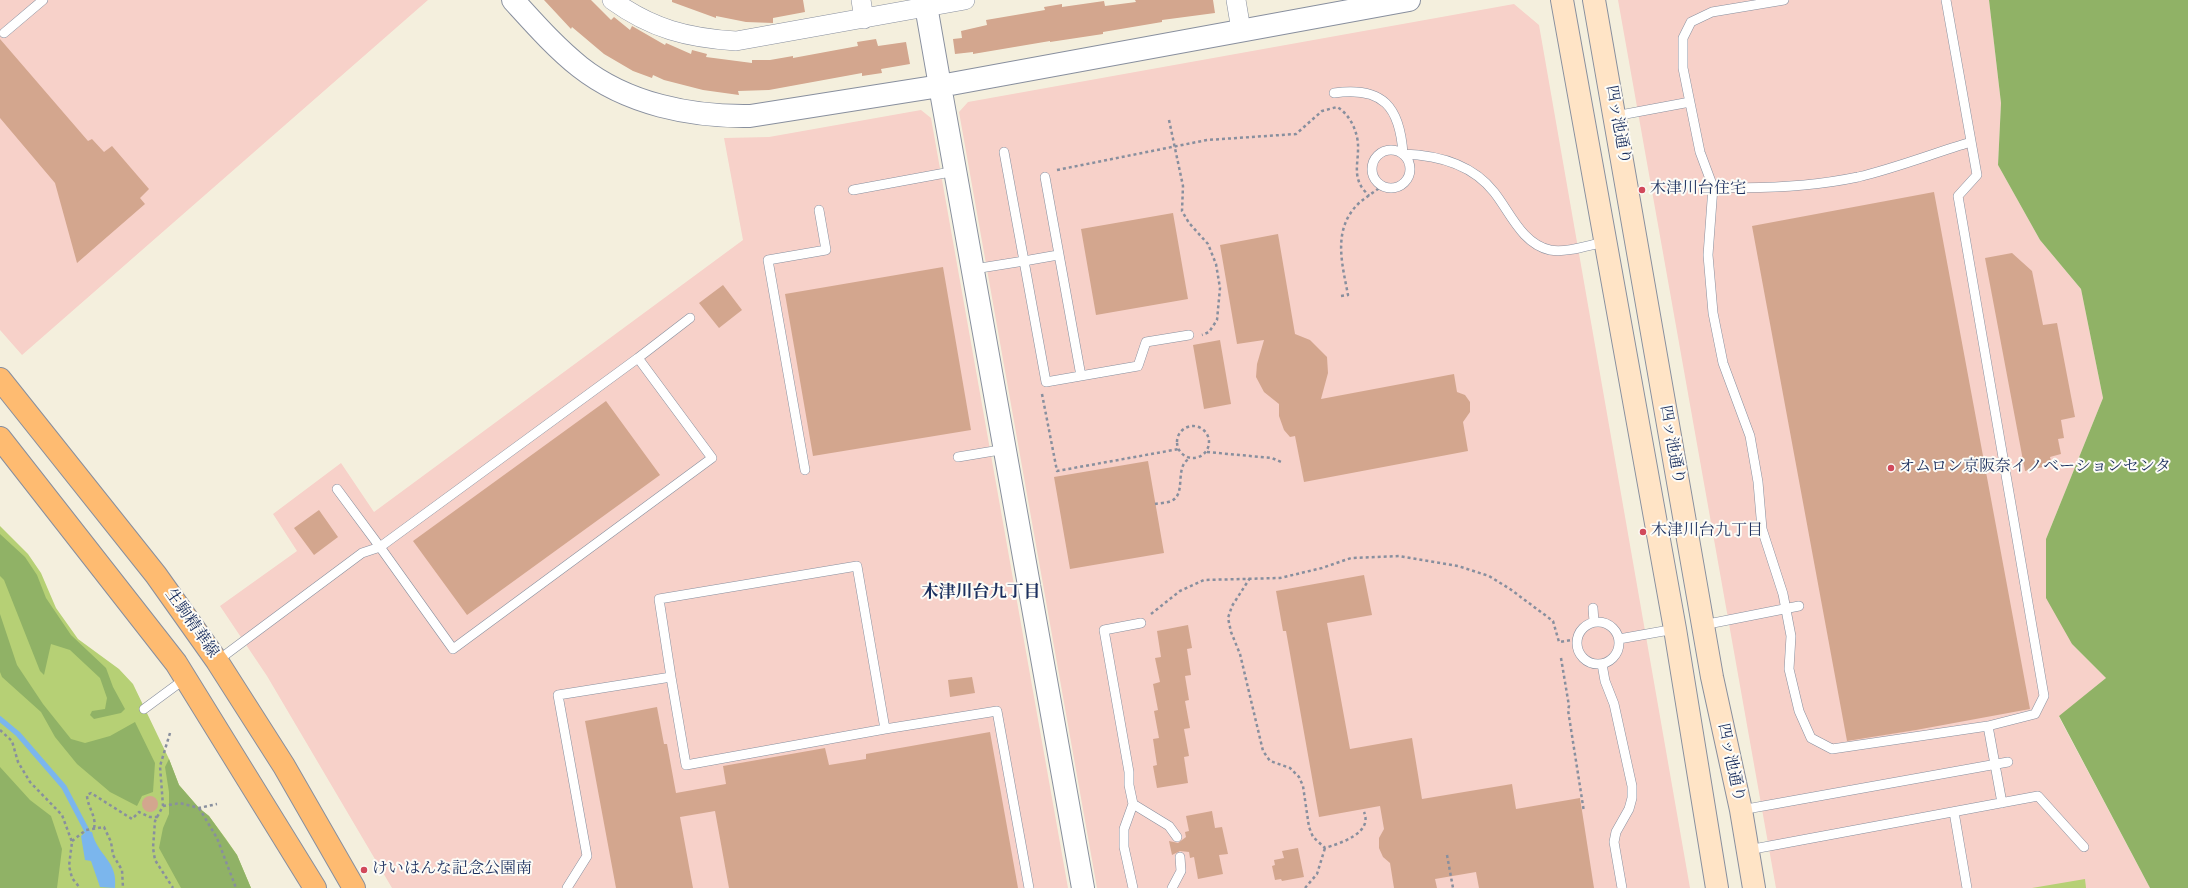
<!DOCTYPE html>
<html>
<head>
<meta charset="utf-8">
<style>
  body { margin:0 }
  canvas { display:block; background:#f4efdd }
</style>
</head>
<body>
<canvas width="2188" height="888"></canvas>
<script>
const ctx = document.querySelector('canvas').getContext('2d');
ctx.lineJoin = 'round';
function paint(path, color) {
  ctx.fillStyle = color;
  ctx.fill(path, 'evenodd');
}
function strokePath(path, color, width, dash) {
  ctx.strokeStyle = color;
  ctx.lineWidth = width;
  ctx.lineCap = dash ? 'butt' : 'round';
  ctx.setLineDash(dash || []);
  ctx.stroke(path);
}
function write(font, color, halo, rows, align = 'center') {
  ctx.font = font + ' "IM FELL DW Pica","Noto Serif JP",serif';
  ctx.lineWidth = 4;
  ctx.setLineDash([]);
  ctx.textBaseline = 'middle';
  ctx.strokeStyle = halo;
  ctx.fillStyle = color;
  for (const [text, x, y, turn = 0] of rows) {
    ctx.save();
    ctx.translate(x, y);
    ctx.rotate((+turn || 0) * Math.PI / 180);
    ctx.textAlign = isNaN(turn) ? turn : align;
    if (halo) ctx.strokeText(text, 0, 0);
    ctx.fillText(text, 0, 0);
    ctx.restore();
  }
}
paint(new Path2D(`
  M 0,0 L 428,0 L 22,355 L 0,330 Z
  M 1618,0 L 1989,0 L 2001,103 L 1998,165 L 2040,240 L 2081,289 L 2103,398 L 2046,539 L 2072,644 L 2106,678 L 2059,717 L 2150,888 L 1776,888 Z
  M 1514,4 L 1539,25 L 1690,888 L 1097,888 L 959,112 L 968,102 Z
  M 921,110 L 931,118 L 1068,888 L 392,888 L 267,676 L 220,606 L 297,551 L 273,514 L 341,463 L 374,512 L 743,240 L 724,138 L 769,137 Z`), '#f7d1c9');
paint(new Path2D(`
  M 0,526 L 28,554 L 41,573 L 56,608 L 78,639 L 119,669 L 133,684 L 169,759 L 179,785 L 199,808 L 209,816 L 226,839 L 237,855 L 251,888 L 0,888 Z
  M 2085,879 L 2086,888 L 2032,888 Z`), '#b6d075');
paint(new Path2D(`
  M 1989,0 L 2188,0 L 2188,888 L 2150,888 L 2059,716 L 2106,678 L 2072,644 L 2046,598 L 2046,539 L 2103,398 L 2081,289 L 2040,240 L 1998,165 L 2001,103 Z
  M 0,534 L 25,557 L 37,575 L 46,598 L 71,635 L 106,668 L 113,687 L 125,709 L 121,713 L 94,719 L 90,715 L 92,711 L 105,709 L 107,698 L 100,678 L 70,650 L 51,644 L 44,675 L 40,671 L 4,580 L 0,576 Z
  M 0,614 L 17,665 L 43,704 L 71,739 L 85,743 L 110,736 L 135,722 L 155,763 L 153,792 L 142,796 L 137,806 L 110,792 L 77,764 L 55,737 L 41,712 L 2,677 L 0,672 Z
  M 169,759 L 179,785 L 199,808 L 209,816 L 237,855 L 251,888 L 181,888 L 159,848 L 163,828 L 169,814 L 169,792 L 165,767 Z
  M 0,767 L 30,800 L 51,816 L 62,849 L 57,888 L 0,888 Z`), '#90b266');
paint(new Path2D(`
  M 87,831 L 92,832 C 98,857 118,860 115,888 L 100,887 L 91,861 L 85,860 L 81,836 Z`), '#7bb6ed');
strokePath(new Path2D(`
  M 0,719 L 18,734 L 64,787 L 87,831`), '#7bb6ed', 5.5);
paint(new Path2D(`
  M 544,0 L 591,0 L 611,20 L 614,17 L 630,30 L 632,26 L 665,45 L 666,43 L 691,54 L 692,50 L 707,54 L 706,57 L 752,63 L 752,60 L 770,60 L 793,56 L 793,58 L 858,46 L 857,42 L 876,39 L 878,46 L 906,42 L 910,64 L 881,69 L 882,73 L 862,76 L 862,73 L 769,90 L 738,91 L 739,95 L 703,90 L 664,80 L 653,75 L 652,78 L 633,71 L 604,54 L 572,27 L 571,29 Z
  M 672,0 L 803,0 L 805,12 L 773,18 L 773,23 L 746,22 L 716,16 L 716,18 L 672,2 Z
  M 1135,0 L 1213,0 L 1215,13 L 1162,20 L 1162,22 L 1103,32 L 1103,34 L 1050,42 L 1050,41 L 973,54 L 973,52 L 955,54 L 953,39 L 962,38 L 961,31 L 987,25 L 986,20 L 1045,10 L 1044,7 L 1062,4 L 1062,7 L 1104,1 L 1105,6 L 1136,2 Z
  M 0,39 L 88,141 L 92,139 L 104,152 L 112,146 L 149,189 L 140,198 L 145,204 L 77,263 L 55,183 L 0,118 Z
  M 1934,192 L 2030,709 L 1916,730 L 1847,741 L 1752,226 Z
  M 1173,213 L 1188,299 L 1096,315 L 1081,229 Z
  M 1278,234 L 1295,334 L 1310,340 L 1327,357 L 1328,373 L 1321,399 L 1454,374 L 1457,392 L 1465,395 L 1470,402 L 1470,412 L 1463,422 L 1468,451 L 1304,482 L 1295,436 L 1290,437 L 1284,430 L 1279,416 L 1279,404 L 1264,392 L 1256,377 L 1257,364 L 1264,340 L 1237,344 L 1220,245 Z
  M 2012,253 L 2032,271 L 2043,325 L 2057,323 L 2075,417 L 2061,420 L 2064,438 L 2058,439 L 2061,454 L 2050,457 L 2052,465 L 2025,471 L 1985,258 Z
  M 943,267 L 971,430 L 813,456 L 785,294 Z
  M 723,285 L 742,310 L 719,328 L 699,303 Z
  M 1220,340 L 1231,404 L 1204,409 L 1193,345 Z
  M 606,401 L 660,475 L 467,615 L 413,541 Z
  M 1148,461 L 1164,553 L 1070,569 L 1054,477 Z
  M 319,510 L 338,537 L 314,555 L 294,528 Z
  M 1364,575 L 1372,615 L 1327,623 L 1350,749 L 1412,738 L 1422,799 L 1512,784 L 1516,809 L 1580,798 L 1594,888 L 1479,888 L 1476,872 L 1435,879 L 1437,888 L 1394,888 L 1390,863 L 1383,857 L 1379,848 L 1379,838 L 1384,829 L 1380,806 L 1319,817 L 1286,631 L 1283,631 L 1276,591 Z
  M 1188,625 L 1192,648 L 1187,649 L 1191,675 L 1185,676 L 1189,700 L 1185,701 L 1190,728 L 1184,729 L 1189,756 L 1184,757 L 1188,783 L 1157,788 L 1153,766 L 1157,765 L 1153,739 L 1159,738 L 1154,711 L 1158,710 L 1153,684 L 1160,682 L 1155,658 L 1161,657 L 1157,631 Z
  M 972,677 L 975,693 L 950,697 L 948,680 Z
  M 657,707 L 664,744 L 667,744 L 676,793 L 726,784 L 723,766 L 825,748 L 829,765 L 866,759 L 866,754 L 990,732 L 1018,888 L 729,888 L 715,811 L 680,817 L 693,888 L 616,888 L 585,721 Z
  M142 804a8 8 0 1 1 16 0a8 8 0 1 1-16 0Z
  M 1212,811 L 1215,828 L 1222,827 L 1228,854 L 1219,855 L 1223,874 L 1198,879 L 1194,857 L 1190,858 L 1189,852 L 1180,851 L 1172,855 L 1169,841 L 1178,843 L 1186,837 L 1185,832 L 1189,831 L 1186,816 Z
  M 1298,848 L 1304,877 L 1282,881 L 1281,879 L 1275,880 L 1272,866 L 1275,865 L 1274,860 L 1284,858 L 1282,851 Z`), '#d3a68e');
const service = new Path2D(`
  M 1784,0 L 1712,12 L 1691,22 L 1683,38 L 1683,68 L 1700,152 L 1713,187 L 1708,255 L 1713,313 L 1723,363 L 1750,436 L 1758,482 L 1762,529 L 1783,594 L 1791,636 L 1789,669 L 1799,711 L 1811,738 L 1832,749 L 1988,726 L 2035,714 L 2044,696 L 1958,196 L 1977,175 L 1946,0
  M 4,33 L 43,0
  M 1334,93 C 1383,86 1400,107 1403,154 C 1437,155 1472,164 1494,192 C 1510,212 1522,244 1550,250 C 1567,253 1589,245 1605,242
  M 1615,116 L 1690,102
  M1372 169a19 19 0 1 1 38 0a19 19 0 1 1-38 0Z
  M 1004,152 L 1024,261 L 1058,255
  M 1045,177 L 1081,376
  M 1713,187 C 1761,189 1810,187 1858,177 C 1896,168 1934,153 1971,142
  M 853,190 L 956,171
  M 974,269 L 1024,261 L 1046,382 L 1138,366 L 1146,342 L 1189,335
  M 638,358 L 690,318
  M 958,457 L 1006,449
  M 805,470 L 768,260 L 826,250 L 819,210
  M 1593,608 L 1594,622
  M1577 643a21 21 0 1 1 42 0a21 21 0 1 1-42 0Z
  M 1703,625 L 1799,606
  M 1619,639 L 1675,629
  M 217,661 L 362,553 L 380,547 L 638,358 L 712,458 L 453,649 L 380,547 L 337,489
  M 1602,664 L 1605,681 L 1614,704 L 1632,786 L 1632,798 L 1629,809 L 1616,832 L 1614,842 L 1622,888
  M 671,677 L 686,765 L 885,729
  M 144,709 L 186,678
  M 1988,726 L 2002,803
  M 1133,804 L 1169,826 L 1177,837
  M 1741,810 L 2008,762
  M 1954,812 L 1967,888
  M 1748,850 L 2038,796 L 2084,847
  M 567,888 L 587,856 L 558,695 L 671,677 L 659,599 L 857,566 L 885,729 L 997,711 L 1029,888
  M 1133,888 L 1124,847 L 1124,829 L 1133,804 L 1129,785 L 1129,772 L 1104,630 L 1141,623
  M 1172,888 L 1181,871 L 1180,857`);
const minor = new Path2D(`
  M 612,0 C 652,29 688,38 736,41 L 965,0
  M 861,0 L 864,19
  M 1236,0 L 1241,30`);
const tertiary = new Path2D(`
  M 513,0 C 534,23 555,47 580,67 C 627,104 691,117 750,116 L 940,86 L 1083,888
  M 925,0 L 940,86 L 1409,0`);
const secondary = new Path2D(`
  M 1562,0 L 1675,629 L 1717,888
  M 1594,0 L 1712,677 L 1741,810 L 1754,888`);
const primary = new Path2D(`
  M 0,379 L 156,575 L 217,661 L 284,766 L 354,888
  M 0,438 L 176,663 L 315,888`);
strokePath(service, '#888f9e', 10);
strokePath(minor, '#888f9e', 20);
strokePath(tertiary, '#888f9e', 24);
strokePath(secondary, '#888f9e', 24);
strokePath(primary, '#888f9e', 24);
strokePath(new Path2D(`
  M 1169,120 L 1183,186 L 1182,211 L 1189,223 L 1208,244 L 1216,264 L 1220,288 L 1217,320 L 1209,332 L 1202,335
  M 1057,170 L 1207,140 L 1296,134 L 1322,111 L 1337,107 C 1351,115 1359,134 1358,150 C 1358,162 1354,174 1361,186 C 1363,190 1367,193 1369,196
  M 1341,296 L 1348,295 C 1342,263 1332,229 1359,203 C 1366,197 1374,192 1382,186
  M 1042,394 L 1057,471 L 1179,449
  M1177 442a16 16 0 1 1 32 0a16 16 0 1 1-32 0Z
  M 1207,452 L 1272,458 L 1281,462
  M 1155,504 C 1160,503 1167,503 1171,501 C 1187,495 1174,467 1189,459
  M 1250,578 L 1232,606 L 1228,618 L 1231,632 L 1240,654 L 1263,751 L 1270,761 L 1290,768 L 1299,777 L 1303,786 L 1309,827 L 1313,837 L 1325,848 C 1341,843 1373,833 1364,812
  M 1151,614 L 1180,591 L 1204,580 L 1280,578 L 1322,568 L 1351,558 L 1399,556 L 1458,566 L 1489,576 L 1510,589 L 1553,621 L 1559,642 L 1577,639
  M 1561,658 L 1569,706 L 1568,710 L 1584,812
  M 0,730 L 12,741 L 18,762 L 30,782 L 62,815 L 72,842 L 69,866 L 72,878 L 80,888
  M 170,733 L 160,766 L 163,806 L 155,821 L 153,848 L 155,860 L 173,888
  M 163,806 L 180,803 L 199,808 L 217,804
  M 199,808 L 217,838 L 236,888
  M 94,828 C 97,817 87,806 87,795 L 91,793 L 132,819 L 139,812 L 150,817 L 158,817
  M 72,841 L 86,830 L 104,827 L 111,842 L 113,855 L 122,870 L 123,888
  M 1447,855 L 1453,888
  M 1305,888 L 1317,874 L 1325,848`), '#888f9e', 2.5, [3, 3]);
strokePath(service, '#fff', 9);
strokePath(minor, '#fff', 19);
strokePath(tertiary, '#fff', 22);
strokePath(secondary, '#ffe4c6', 22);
strokePath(primary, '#febb71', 22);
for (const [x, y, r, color] of [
  [1642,190,4,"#d1495b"],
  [1891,468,4,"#d1495b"],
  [1643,532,4,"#d1495b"],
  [364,870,4,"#d1495b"]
]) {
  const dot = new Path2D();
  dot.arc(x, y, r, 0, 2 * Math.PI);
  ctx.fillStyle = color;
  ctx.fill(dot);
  strokePath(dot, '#fdfcf7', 1.5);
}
write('16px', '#1b2f5e', '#fdfcf7', [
  ["四ッ池通り",1617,125,80],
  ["四ッ池通り",1671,445,80],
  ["生駒精華線",191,624,55],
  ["四ッ池通り",1730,763,78]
]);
write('16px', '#1b2f5e', '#fdfcf7', [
  ["木津川台住宅",1650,190],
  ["オムロン京阪奈イノベーションセンタ",1899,468],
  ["木津川台九丁目",1651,532],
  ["けいはんな記念公園南",372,870]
], 'left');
write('bold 17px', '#1b2f5e', '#fdfcf7', [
  ["木津川台九丁目",981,593]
]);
</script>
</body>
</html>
